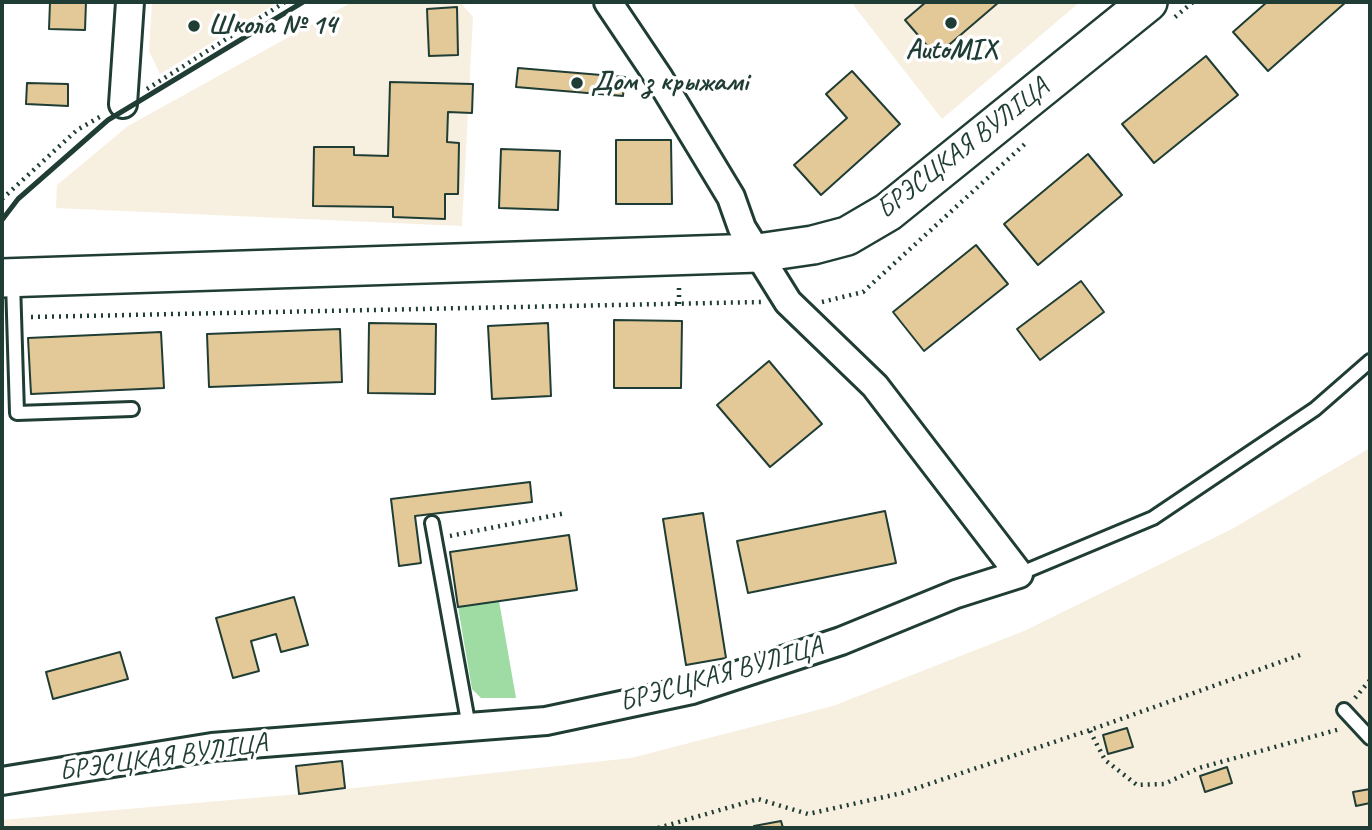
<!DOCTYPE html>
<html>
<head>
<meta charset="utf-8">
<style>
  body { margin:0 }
  #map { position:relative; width:1372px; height:830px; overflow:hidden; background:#fff; font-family:Caveat,sans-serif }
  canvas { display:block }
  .frame { position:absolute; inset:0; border:4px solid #1f3d34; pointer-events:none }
</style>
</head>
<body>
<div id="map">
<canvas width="1372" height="830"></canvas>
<div class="frame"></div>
</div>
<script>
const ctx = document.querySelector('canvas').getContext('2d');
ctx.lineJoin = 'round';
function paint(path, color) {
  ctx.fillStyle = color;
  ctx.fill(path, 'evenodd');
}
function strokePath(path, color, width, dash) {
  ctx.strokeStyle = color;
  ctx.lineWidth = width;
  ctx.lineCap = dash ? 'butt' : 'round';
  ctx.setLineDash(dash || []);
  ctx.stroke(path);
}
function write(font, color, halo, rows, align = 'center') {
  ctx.font = font + ' Caveat,sans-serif';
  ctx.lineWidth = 7;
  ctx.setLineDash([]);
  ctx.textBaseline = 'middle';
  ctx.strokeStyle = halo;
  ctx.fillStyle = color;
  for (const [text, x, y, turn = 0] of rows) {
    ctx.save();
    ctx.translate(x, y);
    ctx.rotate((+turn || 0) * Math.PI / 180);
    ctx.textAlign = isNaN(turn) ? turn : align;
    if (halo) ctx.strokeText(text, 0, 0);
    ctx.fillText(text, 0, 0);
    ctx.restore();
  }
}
paint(new Path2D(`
  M 152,2 L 278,2 L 160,74 L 149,51 Z
  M 352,2 L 460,2 L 473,17 L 462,226 L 56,208 L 57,185 L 128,126 Z
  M 851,2 L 1080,2 L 942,119 Z
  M 1370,448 L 1370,828 L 2,828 L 2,820 L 299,794 L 631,758 L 833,706 L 1024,631 L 1232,529 Z`), '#f7efe0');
paint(new Path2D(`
  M 499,601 L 516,698 L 481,698 L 472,689 L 458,607 Z`), '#9edca4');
const building = new Path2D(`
  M 50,2 L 86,2 L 85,30 L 49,29 Z
  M 926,2 L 999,2 L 936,56 L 905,20 Z
  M 1267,2 L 1346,2 L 1268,71 L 1233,32 Z
  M 457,7 L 458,55 L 429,56 L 427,9 Z
  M 1206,56 L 1238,95 L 1154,163 L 1122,124 Z
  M 518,68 L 625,77 L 623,96 L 516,87 Z
  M 852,71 L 900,124 L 821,195 L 794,165 L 847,118 L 826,94 Z
  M 390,82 L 473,84 L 472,113 L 448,112 L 447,142 L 459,143 L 458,194 L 445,194 L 445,219 L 393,217 L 393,207 L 313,206 L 314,147 L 354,147 L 354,155 L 388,156 Z
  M 27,83 L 68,84 L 68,106 L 26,104 Z
  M 616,140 L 671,140 L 672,204 L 616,204 Z
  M 501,149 L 560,151 L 558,210 L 499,208 Z
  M 1088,154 L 1122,195 L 1038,265 L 1004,224 Z
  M 976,245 L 1008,284 L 924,351 L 893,312 Z
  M 1081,281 L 1104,312 L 1040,360 L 1017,329 Z
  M 614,320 L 682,321 L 681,388 L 614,388 Z
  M 369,323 L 436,324 L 435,394 L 368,393 Z
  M 548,323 L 551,396 L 492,399 L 488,326 Z
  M 340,329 L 342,382 L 209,387 L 207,334 Z
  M 161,332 L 164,388 L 31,394 L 28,338 Z
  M 769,361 L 822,424 L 770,467 L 717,405 Z
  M 530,482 L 532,502 L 415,516 L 421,563 L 399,566 L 391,499 Z
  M 885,511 L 896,563 L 748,593 L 737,541 Z
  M 703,513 L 726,658 L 686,665 L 663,519 Z
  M 569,535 L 577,590 L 458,607 L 450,552 Z
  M 294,597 L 308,645 L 281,652 L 276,634 L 251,641 L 259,671 L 233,678 L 216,618 Z
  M 120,652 L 128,679 L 53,699 L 46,672 Z
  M 1127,728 L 1133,747 L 1108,754 L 1103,735 Z
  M 342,761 L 345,788 L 299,794 L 296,766 Z
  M 1227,767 L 1232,783 L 1205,792 L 1200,776 Z
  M 1370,789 L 1370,803 L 1356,806 L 1353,792 Z
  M 781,821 L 783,828 L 754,828 L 754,826 Z`);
paint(building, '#e4c998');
strokePath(building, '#1f3d34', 2);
const service = new Path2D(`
  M 13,282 L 17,413 L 132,409
  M 432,523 L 469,727
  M 1019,574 L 1153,518 L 1315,409 L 1370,361
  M 1344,710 L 1370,738`);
const minor = new Path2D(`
  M 123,104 L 130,2
  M 2,781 L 212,747 L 546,721 L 692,690 L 841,641 L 956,594 L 1019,574 L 875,386 L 788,302 L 742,228 L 731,197 L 659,78 L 608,2`);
const secondary = new Path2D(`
  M 2,278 L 758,253 L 813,245 L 847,236 L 888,212 L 1148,2`);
strokePath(service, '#1f3d34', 18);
strokePath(minor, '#1f3d34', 32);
strokePath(secondary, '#1f3d34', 42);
strokePath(new Path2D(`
  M 1175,17 L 1193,2
  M 147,89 L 285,2
  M 2,199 L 77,130 L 103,115
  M 822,302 L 863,292 L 1027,142
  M 679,304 L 679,284
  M 31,317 L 761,302
  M 450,536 L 566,513
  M 1355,698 L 1370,680
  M 1090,731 L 1105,760 L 1137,785 L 1164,784 L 1199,768 L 1340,729
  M 658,828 L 758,799 L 808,814 L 902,793 L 1090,730 L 1300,655`), '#1f3d34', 4.5, [2, 5]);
strokePath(service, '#fff', 12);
strokePath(minor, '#fff', 26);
strokePath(secondary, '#fff', 37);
strokePath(new Path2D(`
  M 2,220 L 18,199 L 108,120 L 303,2`), '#1f3d34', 5);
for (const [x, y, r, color] of [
  [951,23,7,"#1f3d34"],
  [194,26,7,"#1f3d34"],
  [577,83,7,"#1f3d34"]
]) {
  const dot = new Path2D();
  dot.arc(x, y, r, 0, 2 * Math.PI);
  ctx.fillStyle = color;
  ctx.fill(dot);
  strokePath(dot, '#fff', 2.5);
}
write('bold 28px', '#1f3d34', '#fff', [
  ["Школа № 14",208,26],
  ["AutoMIX",951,51,"center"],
  ["Дом з крыжамі",591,83]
], 'left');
write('28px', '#1f3d34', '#fff', [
  ["БРЭСЦКАЯ ВУЛІЦА",963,149,-38],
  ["БРЭСЦКАЯ ВУЛІЦА",721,675,-16],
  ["БРЭСЦКАЯ ВУЛІЦА",163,758,-8]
]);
</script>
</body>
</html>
